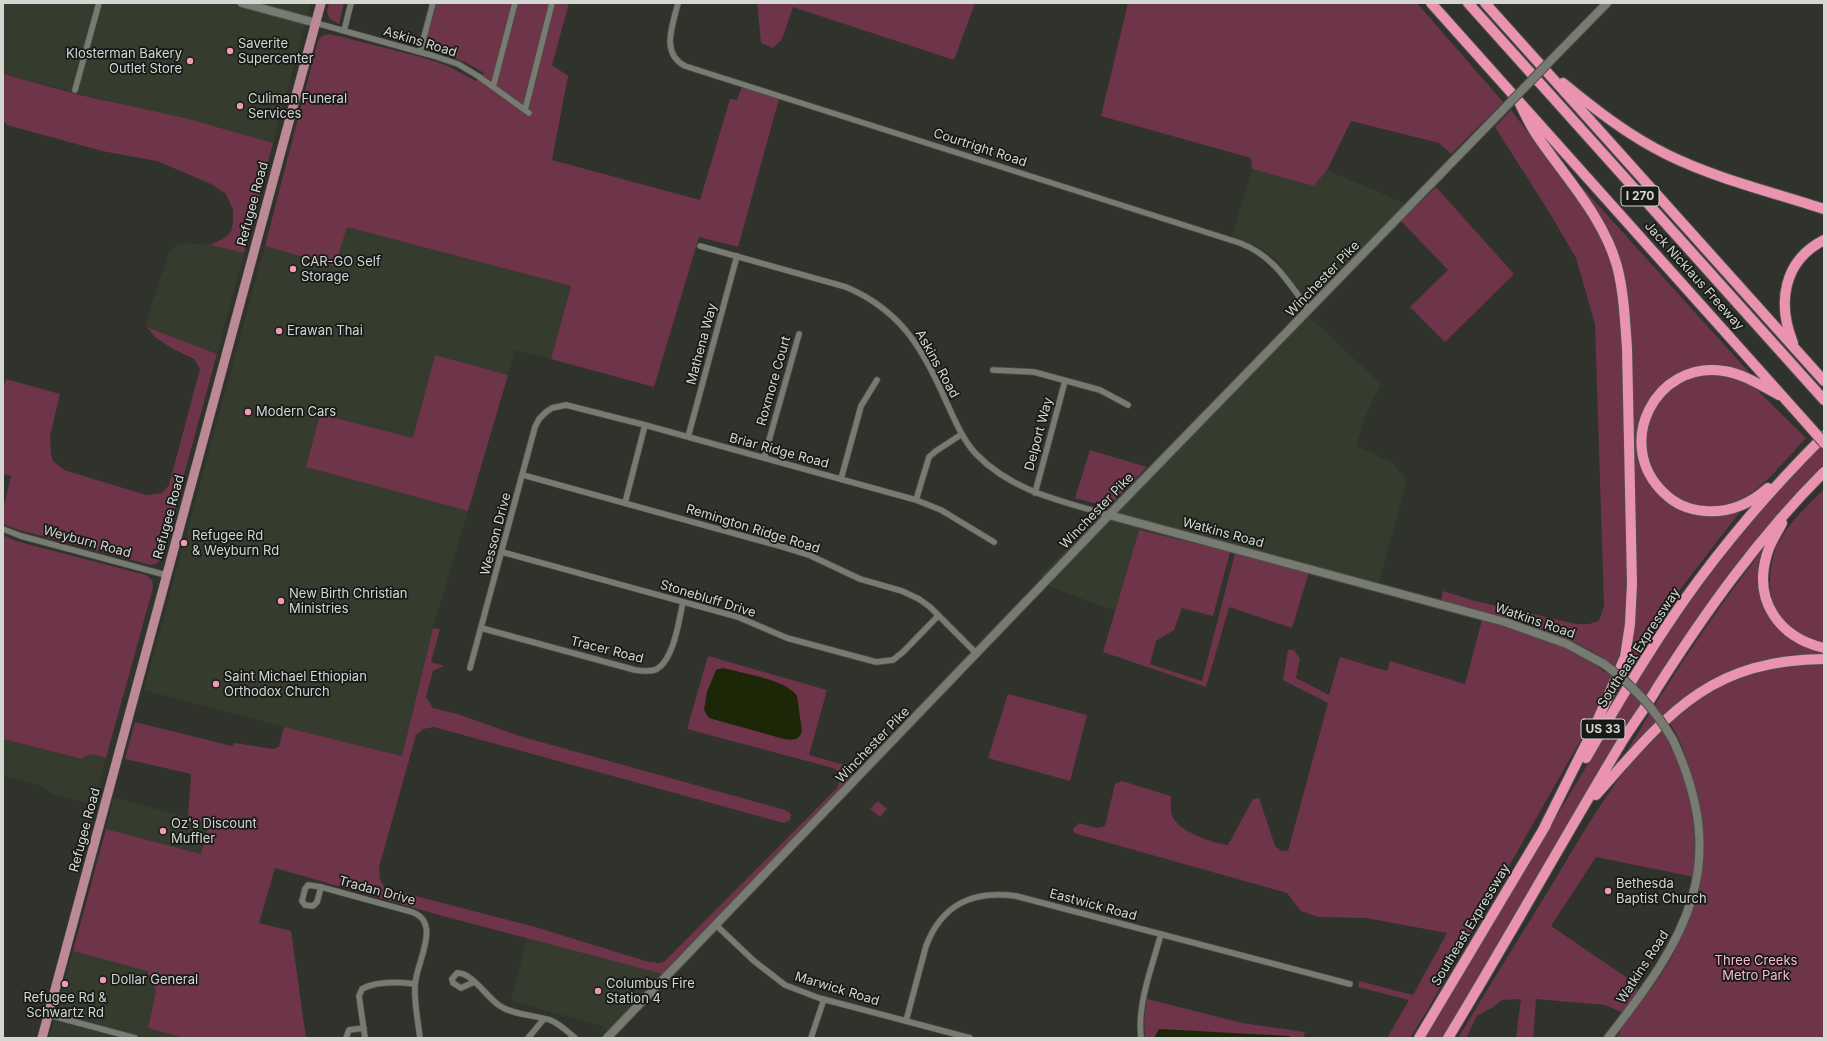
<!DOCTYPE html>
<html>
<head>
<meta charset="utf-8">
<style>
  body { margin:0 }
  #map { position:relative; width:1827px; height:1041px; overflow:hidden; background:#30332b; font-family:Inter,sans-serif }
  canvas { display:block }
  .frame { position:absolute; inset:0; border:4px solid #d4d6d1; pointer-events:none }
</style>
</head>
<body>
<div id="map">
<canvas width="1827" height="1041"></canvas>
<div class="frame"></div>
</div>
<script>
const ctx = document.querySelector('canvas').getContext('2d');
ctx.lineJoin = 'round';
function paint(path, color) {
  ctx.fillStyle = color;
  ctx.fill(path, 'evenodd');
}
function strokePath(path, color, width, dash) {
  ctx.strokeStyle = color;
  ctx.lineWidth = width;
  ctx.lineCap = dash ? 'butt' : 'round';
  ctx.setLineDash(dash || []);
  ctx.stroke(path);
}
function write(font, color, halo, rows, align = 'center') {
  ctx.font = font + ' Inter,sans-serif';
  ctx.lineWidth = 3.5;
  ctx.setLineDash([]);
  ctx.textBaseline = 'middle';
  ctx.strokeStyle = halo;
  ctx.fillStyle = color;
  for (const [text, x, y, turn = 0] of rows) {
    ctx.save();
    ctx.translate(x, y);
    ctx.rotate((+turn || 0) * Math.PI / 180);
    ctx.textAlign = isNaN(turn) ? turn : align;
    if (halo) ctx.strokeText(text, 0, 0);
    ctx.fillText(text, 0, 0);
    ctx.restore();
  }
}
paint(new Path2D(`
  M 3,3 L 311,3 L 273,143 L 3,74 Z
  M 1252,169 L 1314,186 L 1327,170 L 1406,204 L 1314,298 L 1305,298 L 1275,258 L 1256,245 L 1232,237 Z
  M 347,227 L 571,286 L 551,359 L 515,350 L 508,375 L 435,355 L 413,439 L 320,414 L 307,467 L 468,511 L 433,628 L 402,756 L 284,727 L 144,690 L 265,246 L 335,266 Z
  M 185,243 L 210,245 L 244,253 L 217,354 L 147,327 L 147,318 L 168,255 L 176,246 Z
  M 1302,310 L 1381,384 L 1367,412 L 1356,445 L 1394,464 L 1407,481 L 1377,590 L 1139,530 L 1115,611 L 1051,587 L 1040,576 Z
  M 3,739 L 82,759 L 90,754 L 106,758 L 94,806 L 51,793 L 39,785 L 3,776 Z
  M 114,797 L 209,824 L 201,854 L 106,829 Z
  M 527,938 L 647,969 L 663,974 L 608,1032 L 602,1026 L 511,1001 Z
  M 73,951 L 147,971 L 156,991 L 148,1028 L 184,1038 L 49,1038 Z`), '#353b2d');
paint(new Path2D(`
  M 329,3 L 344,3 L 339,24 L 330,19 L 327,12 Z
  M 437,3 L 569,3 L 552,65 L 568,76 L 552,160 L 700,200 L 730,99 L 737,100 L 742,87 L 779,99 L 738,247 L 699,237 L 654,387 L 551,359 L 571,286 L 347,227 L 335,266 L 265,246 L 318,41 L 322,36 L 330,34 L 425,58 L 448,66 L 476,81 L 484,73 L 465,62 L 429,48 L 425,45 Z
  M 757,3 L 975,3 L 954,60 L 793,7 L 782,39 L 773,48 L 761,43 Z
  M 1128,3 L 1417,3 L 1503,102 L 1451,154 L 1439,143 L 1351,121 L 1327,170 L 1314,186 L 1252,169 L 1251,158 L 1101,116 Z
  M 3,74 L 80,95 L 185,118 L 273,143 L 244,253 L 210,245 L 223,239 L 231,232 L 233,222 L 233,210 L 226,194 L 211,184 L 157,161 L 102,151 L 7,125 L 3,120 Z
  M 1511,110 C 1530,135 1549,160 1568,186 C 1582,204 1597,224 1605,245 C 1615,271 1619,298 1623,326 L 1627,614 L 1625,638 L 1619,664 L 1596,713 L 1425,1014 L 1410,1038 L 1387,1038 L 1409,1000 L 1358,987 L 1359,981 L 1413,995 L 1447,933 L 1366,918 L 1318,917 L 1301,911 L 1287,893 L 1074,833 L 1073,829 L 1079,823 L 1098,828 L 1105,826 L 1115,784 L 1122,781 L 1171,796 C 1171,802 1170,809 1172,815 C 1175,830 1214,844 1228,845 L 1253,799 L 1259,798 L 1275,846 L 1282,851 L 1288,851 L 1328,703 L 1283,680 L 1288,650 L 1294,650 L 1300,659 L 1296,678 L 1329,695 L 1340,657 L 1387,671 L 1390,661 L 1465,684 L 1482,620 C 1525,632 1570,644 1606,673 L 1613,665 C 1569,631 1495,614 1441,601 L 1443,591 L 1475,601 L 1576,624 L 1589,624 L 1599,621 L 1604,606 L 1595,324 L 1576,258 L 1549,212 L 1495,127 Z
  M 1581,186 L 1756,380 C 1739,378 1722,375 1705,373 C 1700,372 1692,370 1687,371 C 1678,372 1668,381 1661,387 C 1622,424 1631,486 1681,507 C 1687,510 1694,514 1701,515 C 1715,517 1727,515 1740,512 L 1675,596 L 1643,647 L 1617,694 L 1615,693 L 1624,669 L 1629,651 L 1622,277 L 1580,189 Z
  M 1436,187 L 1514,274 L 1445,342 L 1410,307 L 1448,270 L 1401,221 Z
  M 147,327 L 217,354 L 161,559 L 156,564 L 151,565 L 19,530 L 3,524 L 3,509 L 11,476 L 3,474 L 3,388 L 6,379 L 60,394 L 50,436 L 51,454 L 53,461 L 64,470 L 146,495 L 162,493 L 169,485 L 200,369 L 194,359 L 173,349 L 155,337 Z
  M 435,355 L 508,375 L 468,511 L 306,467 L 320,414 L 413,438 Z
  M 1724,374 L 1747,383 L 1757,390 L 1806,438 C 1787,458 1757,496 1731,505 C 1718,509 1705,508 1692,504 C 1687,503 1682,502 1678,499 C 1669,495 1664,487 1659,480 C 1631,441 1651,389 1697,376 C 1705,374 1715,375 1724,374 Z
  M 1824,443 L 1824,465 C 1769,522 1721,583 1676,648 L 1442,1038 L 1424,1038 L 1654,653 L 1715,566 L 1744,529 Z
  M 1090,450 L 1147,467 L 1108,507 L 1075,498 Z
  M 1824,489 L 1824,644 C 1788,632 1769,617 1770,577 C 1771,566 1773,553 1779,542 C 1789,522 1808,505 1824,489 Z
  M 1139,530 L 1230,552 L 1213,616 L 1182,608 L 1174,630 L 1156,641 L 1150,664 L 1202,681 L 1235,553 L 1309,572 L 1292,628 L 1229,607 L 1206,687 L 1103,652 Z
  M 3,535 L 16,541 L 146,575 L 152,580 L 153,588 L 106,758 L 90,754 L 82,759 L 3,739 Z
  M 1761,552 L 1763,554 L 1768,615 L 1824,651 L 1824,656 L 1710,682 L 1687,696 L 1663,715 L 1644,735 L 1631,753 L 1627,751 C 1669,680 1711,617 1761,552 Z
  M 433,628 L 440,629 L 431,662 L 444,666 L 433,671 L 426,697 L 433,708 L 457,714 L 523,737 L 785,810 L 791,814 L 790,820 L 784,823 L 434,727 L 423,729 L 416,735 L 379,867 L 380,879 L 385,888 L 535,927 L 649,962 L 659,963 L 665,961 L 837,788 C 841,778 843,774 833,768 L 687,729 L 708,656 L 827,690 L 809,755 L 852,767 L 850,772 L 855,774 L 663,974 L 439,915 L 275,868 L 259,923 L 291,931 L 306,1038 L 184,1038 L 148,1028 L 156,991 L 147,971 L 73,951 L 106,829 L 201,854 L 209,824 L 188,818 L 191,774 L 125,759 L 135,722 L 232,746 L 235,743 L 273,749 L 279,747 L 284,727 L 402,756 Z
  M 1824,662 L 1824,1038 L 1615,1038 L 1620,1034 L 1620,1028 C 1634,1010 1650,992 1662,973 C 1700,915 1714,839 1691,773 C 1685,755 1680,736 1668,721 L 1713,688 L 1753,671 Z
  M 1008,694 L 1087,715 L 1070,781 L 988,758 Z
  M 1661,728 C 1689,776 1698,821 1694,877 L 1596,857 L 1551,926 L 1632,981 L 1632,986 L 1639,990 L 1623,1013 L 1605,1005 L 1536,999 L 1533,1038 L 1516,1038 L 1521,999 L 1502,1000 L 1493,1007 L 1477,1016 L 1466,1038 L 1458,1038 C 1488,988 1519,938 1550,888 C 1583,833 1616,774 1661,728 Z
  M 878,801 L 887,809 L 880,817 L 870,809 Z
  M 1147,999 L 1242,1023 L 1305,1032 L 1303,1038 L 1145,1038 L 1144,1021 Z`), '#6e3449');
paint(new Path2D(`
  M 723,668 C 741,673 788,680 797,696 L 802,731 C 799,741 793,740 784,739 L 709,718 L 704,710 L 707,692 L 716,670 Z
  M 1159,1029 L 1289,1036 L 1292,1038 L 1154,1038 Z`), '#1b2706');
const street = new Path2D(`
  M 678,3 C 673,25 660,53 685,66 L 1240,243 C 1274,256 1288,282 1309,310
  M 316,23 L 434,56 L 458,64 L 478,76 L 529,113
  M 344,31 L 351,3
  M 420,52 L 433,3
  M 493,87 L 515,3
  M 75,90 L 99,3
  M 525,110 L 552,3
  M 700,246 L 846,287 C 900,310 922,347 945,399 C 954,418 962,439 976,454 C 1013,492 1062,501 1109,515
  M 993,370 L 1034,372 L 1100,390 L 1128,405
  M 688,437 L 737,256
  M 764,458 L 799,334
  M 523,475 L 783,547 L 809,555 L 860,579 L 902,591 L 919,599 L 930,607 L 976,653
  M 841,479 L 861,406 L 877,380
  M 1035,493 L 1065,381
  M 916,500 L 929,457 L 936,451 L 962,434
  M 625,503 L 645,425
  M 3,529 L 21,536 L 166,575
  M 502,552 L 738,617 L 787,638 L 876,662 L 893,660 L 903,652 L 938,616
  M 481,628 L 635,670 C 642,671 651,672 657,669 C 674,659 679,620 683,602
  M 470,668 L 535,427 L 539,419 L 546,412 L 552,408 L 566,405 L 645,425 L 916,500 L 941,510 L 994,542
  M 308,885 L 321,887 L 317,902 L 313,906 L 305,905 L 302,901 L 305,889 Z
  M 321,887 L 412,912 C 443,923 415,964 415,986 C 414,1003 418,1021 420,1038
  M 716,925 L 754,961 L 785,985 L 819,998 L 970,1038
  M 474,982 L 461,988 L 453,983 L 452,979 L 457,973 C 472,972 487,998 500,1006 C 514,1015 534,1015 550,1020 C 560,1024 567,1031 575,1038
  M 49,1015 L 135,1038
  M 906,1021 L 926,946 C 942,904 973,890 1016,896 L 1350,984
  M 346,1038 L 349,1030 L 364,1028
  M 365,1038 L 359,996 L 362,989 C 376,981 399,982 415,984
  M 528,1038 L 544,1019
  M 811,1038 L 824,999
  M 1141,1038 C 1137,1004 1152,967 1161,934`);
const secondary = new Path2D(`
  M 242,3 L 316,23
  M 1558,53 L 1607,3
  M 1109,515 L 1505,622 L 1567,644 L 1604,664
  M 607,1038 L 1109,515 L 1492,121
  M 1608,1038 C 1687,937 1731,866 1673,740`);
const primary = new Path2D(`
  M 42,1038 L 321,3`);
const highway = new Path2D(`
  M 1431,3 L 1802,418
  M 1468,3 L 1824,400
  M 1485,3 L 1824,381
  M 1563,83 C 1596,110 1629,136 1668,155 C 1717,179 1772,192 1824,209
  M 1520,104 C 1525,114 1530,125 1536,134 C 1564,176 1603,216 1617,266 C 1624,293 1625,321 1627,348 L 1632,584 L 1630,624 L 1625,657 L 1596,724 L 1543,830
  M 1793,343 C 1777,303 1783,261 1824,240
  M 1768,488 C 1750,504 1729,513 1705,511 C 1689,510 1675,504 1664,493 C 1613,445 1655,360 1724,371 C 1744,374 1762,386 1779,395
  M 1782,523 C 1777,533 1770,543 1767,554 C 1753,600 1778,637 1824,648
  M 1586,758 C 1617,705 1649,650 1685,599 C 1726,541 1773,487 1824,436
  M 1596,795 C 1667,715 1708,660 1824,659
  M 1419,1038 L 1546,825
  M 1448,1038 C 1508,939 1564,838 1623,740 C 1634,722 1647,706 1657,688 C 1706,611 1759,537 1824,472`);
strokePath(street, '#4d4f49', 7);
strokePath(secondary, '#4d4f49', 10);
strokePath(primary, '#4d4f49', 10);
strokePath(highway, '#4d4f49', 12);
strokePath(street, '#777b72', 5.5);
strokePath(secondary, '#777b72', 8);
strokePath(primary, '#bc8997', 9);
strokePath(highway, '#ea93b0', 10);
const secondaryBridge = new Path2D(`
  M 1492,121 L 1558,53
  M 1604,664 C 1633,685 1655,709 1673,740`);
const highwayBridge = new Path2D(`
  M 1802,418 L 1824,443`);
strokePath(secondaryBridge, '#4d4f49', 10, []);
strokePath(highwayBridge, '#4d4f49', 12, []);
strokePath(secondaryBridge, '#777b72', 8);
strokePath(highwayBridge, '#ea93b0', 10);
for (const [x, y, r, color] of [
  [230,51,4,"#f09ab6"],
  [190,61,4,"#f09ab6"],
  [240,106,4,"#f09ab6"],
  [293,269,4,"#f09ab6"],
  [279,331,4,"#f09ab6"],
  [248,412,4,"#f09ab6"],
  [184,543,4,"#f09ab6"],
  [281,601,4,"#f09ab6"],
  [216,684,4,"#f09ab6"],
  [163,831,4,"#f09ab6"],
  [1608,891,4,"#f09ab6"],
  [103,980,4,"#f09ab6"],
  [65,984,4,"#f09ab6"],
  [598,991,4,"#f09ab6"]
]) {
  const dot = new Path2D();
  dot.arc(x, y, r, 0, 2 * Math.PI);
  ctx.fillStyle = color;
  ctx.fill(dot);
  strokePath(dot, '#181a17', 1.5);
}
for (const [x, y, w] of [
  [1640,196,38],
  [1603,729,44]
]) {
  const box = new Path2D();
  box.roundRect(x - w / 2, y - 10, w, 20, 3);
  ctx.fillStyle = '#181a17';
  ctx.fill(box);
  strokePath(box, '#d4d6d1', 1);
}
write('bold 12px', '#d4d6d1', null, [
  ["I 270",1640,196],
  ["US 33",1603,729]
]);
write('13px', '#d4d6d1', '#181a17', [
  ["Askins Road",420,42,17],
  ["Courtright Road",980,148,18],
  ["Refugee Road",253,204,-75],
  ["Jack Nicklaus Freeway",1694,276,48],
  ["Winchester Pike",1323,279,-46],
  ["Mathena Way",702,344,-75],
  ["Askins Road",937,364,61],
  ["Roxmore Court",774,381,-74],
  ["Delport Way",1039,434,-75],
  ["Briar Ridge Road",779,451,15],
  ["Winchester Pike",1097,511,-46],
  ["Refugee Road",169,517,-75],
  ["Remington Ridge Road",753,529,17],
  ["Watkins Road",1223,533,15],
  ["Wesson Drive",496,534,-75],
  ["Weyburn Road",87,542,15],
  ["Stonebluff Drive",708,599,17],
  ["Watkins Road",1535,621,19],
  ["Southeast Expressway",1639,648,-57],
  ["Tracer Road",607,650,14],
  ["Winchester Pike",873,745,-46],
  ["Refugee Road",85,830,-75],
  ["Tradan Drive",377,891,15],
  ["Eastwick Road",1093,905,15],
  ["Southeast Expressway",1471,925,-59],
  ["Watkins Road",1643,967,-57],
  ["Marwick Road",837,989,17]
]);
write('13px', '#d4d6d1', '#181a17', [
  ["Saverite",238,44],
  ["Supercenter",238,59],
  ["Klosterman Bakery",182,54,"right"],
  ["Outlet Store",182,69,"right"],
  ["Culiman Funeral",248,99],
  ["Services",248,114],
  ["CAR-GO Self",301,262],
  ["Storage",301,277],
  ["Erawan Thai",287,331],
  ["Modern Cars",256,412],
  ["Refugee Rd",192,536],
  ["& Weyburn Rd",192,551],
  ["New Birth Christian",289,594],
  ["Ministries",289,609],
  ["Saint Michael Ethiopian",224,677],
  ["Orthodox Church",224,692],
  ["Oz's Discount",171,824],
  ["Muffler",171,839],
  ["Bethesda",1616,884],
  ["Baptist Church",1616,899],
  ["Dollar General",111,980],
  ["Columbus Fire",606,984],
  ["Station 4",606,999],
  ["Refugee Rd &",65,998,"center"],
  ["Schwartz Rd",65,1013,"center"]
], 'left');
write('13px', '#f7bbcd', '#181a17', [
  ["Three Creeks",1756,961],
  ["Metro Park",1756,976]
]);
</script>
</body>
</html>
